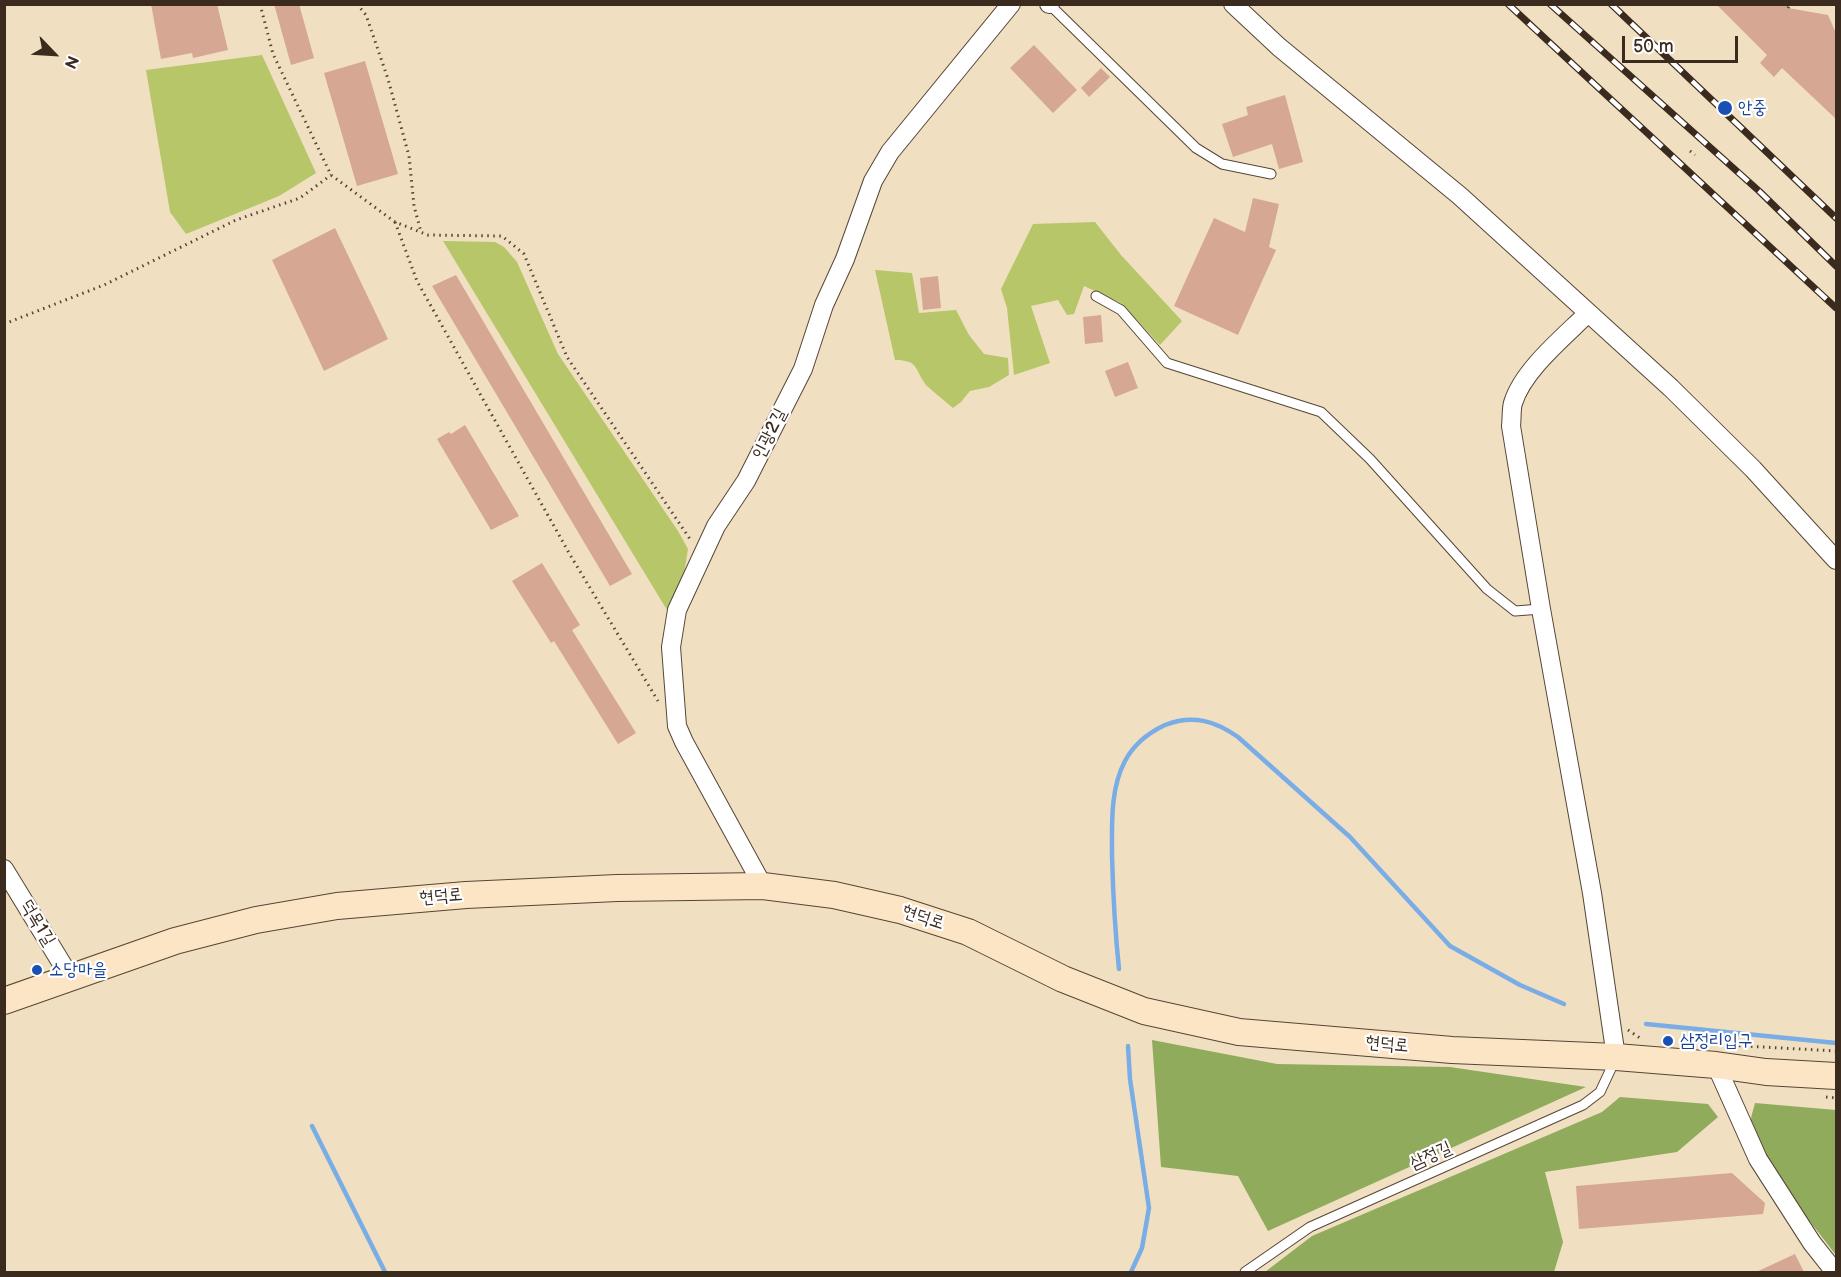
<!DOCTYPE html>
<html>
<head>
<meta charset="utf-8">
<style>
  body { margin:0 }
  #map { position:relative; width:1841px; height:1277px; overflow:hidden; background:#f0e0c1; font-family:"Balsamiq Sans",sans-serif }
  canvas { display:block }
  .frame { position:absolute; inset:0; border:6px solid #3b2a1e; pointer-events:none }
  .north { position:absolute; left:24px; top:24px; width:60px; height:60px; -webkit-text-stroke:4px #fff; paint-order:stroke; rotate:115deg; font-size:16px; font-weight:700; line-height:24px; text-align:center; color:#3b2a1e }
  .north::after { content:''; display:block; margin:auto; width:21px; height:27px; background:#3b2a1e; clip-path:polygon(50% 0,100% 100%,50% 72%,0 100%) }
  .scale { position:absolute; left:1622px; top:36px; width:116px; height:27px; box-sizing:border-box; border:3px solid #3b2a1e; border-top:0; padding-left:8px; font-size:18px; line-height:21px; white-space:nowrap; color:#3b2a1e; -webkit-text-stroke:4px #fff; paint-order:stroke }
</style>
</head>
<body>
<div id="map">
<canvas width="1841" height="1277"></canvas>
<div class="frame"></div>
<div class="north">N</div>
<div class="scale">50 m</div>
</div>
<script>
const ctx = document.querySelector('canvas').getContext('2d');
ctx.lineJoin = 'round';
function paint(path, color) {
  ctx.fillStyle = color;
  ctx.fill(path, 'evenodd');
}
function strokePath(path, color, width, dash) {
  ctx.strokeStyle = color;
  ctx.lineWidth = width;
  ctx.lineCap = dash ? 'butt' : 'round';
  ctx.setLineDash(dash || []);
  ctx.stroke(path);
}
function write(font, color, halo, rows, align = 'center') {
  ctx.font = font + ' "Balsamiq Sans","Poor Story",sans-serif';
  ctx.lineWidth = 4.5;
  ctx.setLineDash([]);
  ctx.textBaseline = 'middle';
  ctx.strokeStyle = halo;
  ctx.fillStyle = color;
  for (const [text, x, y, turn = 0] of rows) {
    ctx.save();
    ctx.translate(x, y);
    ctx.rotate((+turn || 0) * Math.PI / 180);
    ctx.textAlign = isNaN(turn) ? turn : align;
    if (halo) ctx.strokeText(text, 0, 0);
    ctx.fillText(text, 0, 0);
    ctx.restore();
  }
}
paint(new Path2D(`
  M 262,55 L 316,173 L 279,196 L 186,234 L 170,212 L 146,70 Z
  M 1095,222 L 1121,255 L 1182,321 L 1160,345 L 1121,303 L 1084,286 L 1074,314 L 1067,315 L 1058,300 L 1031,306 L 1050,363 L 1014,375 L 1007,308 L 1001,289 L 1033,224 Z
  M 443,241 L 495,242 L 504,247 L 517,262 L 558,354 L 678,531 L 688,549 L 684,574 L 667,610 Z
  M 875,270 L 912,273 L 919,313 L 956,310 L 969,335 L 984,354 L 1008,358 L 1009,375 L 989,387 L 970,391 L 961,402 L 953,408 C 944,400 934,393 926,385 C 914,369 919,360 895,360 Z`), '#b6c668');
paint(new Path2D(`
  M 1152,1040 L 1277,1064 L 1450,1067 L 1586,1087 L 1268,1231 L 1238,1176 L 1161,1167 Z
  M 1620,1097 L 1708,1104 L 1718,1117 L 1677,1152 L 1545,1172 L 1563,1242 L 1554,1272 L 1265,1272 L 1312,1236 L 1602,1112 Z
  M 1755,1103 L 1836,1110 L 1836,1255 C 1813,1224 1756,1158 1751,1121 C 1751,1115 1754,1108 1755,1103 Z`), '#90ab5c');
strokePath(new Path2D(`
  M 1119,969 C 1115,931 1113,894 1112,855 C 1112,825 1110,789 1125,761 C 1134,744 1148,733 1165,725 C 1193,714 1215,721 1238,737 L 1350,837 L 1450,946 L 1520,985 L 1564,1004
  M 1646,1024 L 1836,1043
  M 1128,1046 L 1130,1079 L 1149,1208 L 1142,1248 L 1131,1272
  M 312,1126 L 385,1272`), '#7aace6', 4.5);
paint(new Path2D(`
  M 151,4 L 217,4 L 228,50 L 193,58 L 192,53 L 161,59 Z
  M 274,4 L 299,4 L 314,58 L 291,65 Z
  M 1716,4 L 1785,4 L 1788,8 L 1828,15 L 1836,33 L 1836,119 L 1782,68 L 1774,77 L 1760,63 L 1767,55 Z
  M 1034,45 L 1077,90 L 1053,113 L 1010,68 Z
  M 365,61 L 398,174 L 357,186 L 324,73 Z
  M 1101,68 L 1110,77 L 1089,97 L 1081,88 Z
  M 1285,95 L 1303,162 L 1279,169 L 1272,144 L 1233,157 L 1222,124 L 1248,115 L 1246,107 Z
  M 1253,198 L 1279,204 L 1269,247 L 1276,250 L 1238,335 L 1174,306 L 1214,218 L 1245,232 Z
  M 335,228 L 388,339 L 324,371 L 272,260 Z
  M 456,275 L 632,574 L 610,586 L 432,286 Z
  M 938,276 L 941,308 L 923,310 L 920,278 Z
  M 1101,315 L 1103,342 L 1085,344 L 1083,317 Z
  M 1128,362 L 1138,388 L 1115,397 L 1105,371 Z
  M 465,425 L 519,516 L 491,530 L 437,439 L 449,432 L 451,434 Z
  M 542,563 L 580,625 L 572,630 L 636,733 L 618,744 L 554,641 L 551,643 L 512,581 Z
  M 1732,1173 L 1765,1203 L 1763,1214 L 1579,1229 L 1576,1186 Z
  M 1795,1254 L 1804,1272 L 1756,1272 Z`), '#d6a793');
const service = new Path2D(`
  M 1050,5 L 1196,148 L 1222,164 L 1271,174
  M 1096,296 L 1121,310 L 1167,363 L 1321,412 L 1370,459 L 1487,589 L 1515,611 L 1541,609
  M 1245,1272 L 1310,1227 L 1583,1105 L 1600,1092 L 1615,1060`);
const minor = new Path2D(`
  M 1049,4 L 1050,4
  M 1233,4 L 1279,47 L 1460,196 L 1671,388 L 1753,469 L 1836,560
  M 1588,313 C 1564,337 1523,370 1513,403 C 1511,410 1512,419 1511,426 L 1541,609 L 1592,893 L 1616,1057
  M 4,869 L 70,977
  M 763,886 L 684,742 L 677,726 L 671,647 L 677,610 L 716,526 L 746,481 L 803,369 L 824,305 L 845,259 L 873,181 L 890,152 L 1011,4
  M 1716,1065 L 1758,1159 L 1812,1243 L 1835,1272`);
const secondary = new Path2D(`
  M 4,1001 L 175,941 L 256,920 L 337,906 L 466,895 L 617,888 L 763,886 L 834,895 L 900,910 L 968,932 L 1063,979 L 1144,1011 L 1239,1032 L 1452,1050 L 1616,1057 L 1716,1065 L 1766,1072 L 1836,1076`);
strokePath(service, '#564536', 11);
strokePath(minor, '#564536', 20);
strokePath(secondary, '#564536', 28);
strokePath(new Path2D(`
  M 260,4 L 273,54 L 331,175 L 395,222 L 428,235 L 502,236 L 524,254 L 567,357 L 692,542
  M 357,4 L 366,15 L 388,79 L 409,156 L 414,206 L 421,232
  M 1833,4 L 1836,8
  M 1788,8 L 1790,4
  M 1690,151 L 1695,155
  M 395,222 L 417,281 L 569,553 L 658,701
  M 4,324 L 104,285 L 236,220 L 300,198 L 331,175
  M 1628,1030 L 1640,1038
  M 1727,1045 L 1836,1051
  M 1826,1097 L 1836,1098`), '#564536', 3, [1.5, 4.5]);
strokePath(service, '#fff', 9);
strokePath(minor, '#fff', 18);
strokePath(secondary, '#fce5c4', 26);
const rail = new Path2D(`
  M 1508,4 L 1836,308
  M 1550,4 L 1759,191 L 1836,266
  M 1611,4 L 1836,218`);
strokePath(rail, '#3b2a1e', 7);
strokePath(rail, '#fff', 4.5, [14]);
for (const [x, y, r, color] of [
  [1725,108,8,"#1a4fb4"],
  [37,970,6,"#1a4fb4"],
  [1668,1041,6,"#1a4fb4"]
]) {
  const dot = new Path2D();
  dot.arc(x, y, r, 0, 2 * Math.PI);
  ctx.fillStyle = color;
  ctx.fill(dot);
  strokePath(dot, '#fff', 2);
}
write('18px', '#164399', '#fff', [
  ["안중",1738,108],
  ["소당마을",49,970],
  ["삼정리입구",1680,1041]
], 'left');
write('18px', '#3b2a1e', '#fff', [
  ["인광2길",770,434,-63],
  ["현덕로",441,897,-5],
  ["현덕로",923,918,18],
  ["덕목1길",37,923,59],
  ["현덕로",1387,1045,5],
  ["삼정길",1431,1156,-24]
]);
</script>
</body>
</html>
